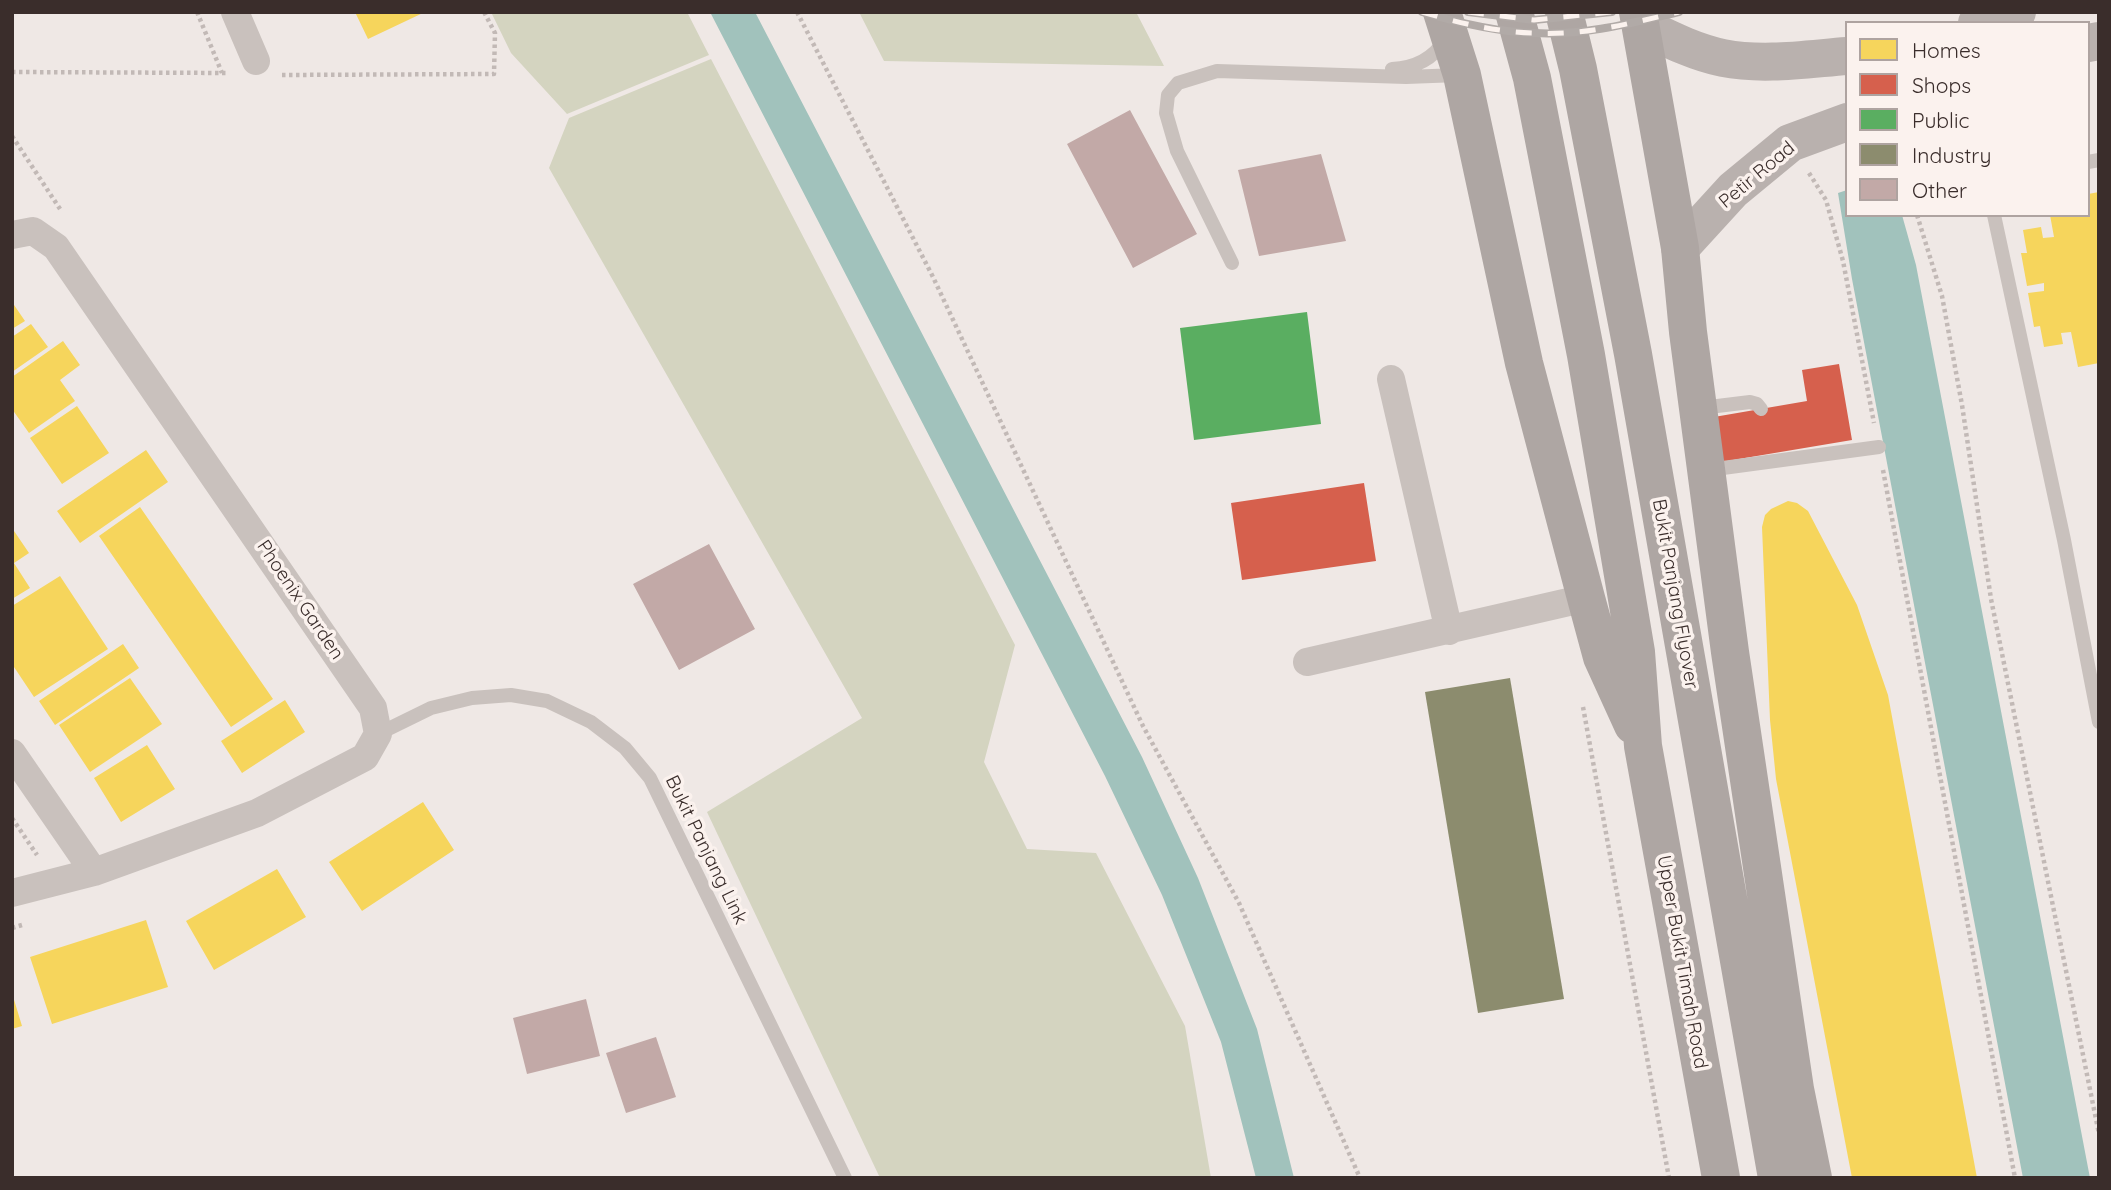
<!DOCTYPE html>
<html>
<head>
<meta charset="utf-8">
<style>
  body { margin:0 }
  #map { position:relative; width:2111px; height:1190px; overflow:hidden; background:#efe8e5; font-family:Quicksand,sans-serif }
  canvas { display:block }
  .frame { position:absolute; inset:0; border:14px solid #3a2d2b; pointer-events:none }
  .legend { position:absolute; left:1845px; top:21px; width:245px; height:196px; box-sizing:border-box; background:#fbf2ee; border:2px solid #aea3a0; margin:0; padding:9px 12px; list-style:none; font-size:21px; color:#3a2d2b }
  .legend li { display:flex; align-items:center; gap:14px; height:35px }
  .legend b { width:35px; border:2px solid #aea3a0 }
</style>
</head>
<body>
<div id="map">
<canvas width="2111" height="1190"></canvas>
<div class="frame"></div>
<ul class="legend">
<li><b style="height:19px;background:#f6d55c"></b>Homes</li>
<li><b style="height:19px;background:#d6604d"></b>Shops</li>
<li><b style="height:19px;background:#5aae61"></b>Public</li>
<li><b style="height:19px;background:#8c8c6e"></b>Industry</li>
<li><b style="height:19px;background:#c2a9a7"></b>Other</li>
</ul>
</div>
<script>
const ctx = document.querySelector('canvas').getContext('2d');
ctx.lineJoin = 'round';
function paint(path, color) {
  ctx.fillStyle = color;
  ctx.fill(path, 'evenodd');
}
function strokePath(path, color, width, dash) {
  ctx.strokeStyle = color;
  ctx.lineWidth = width;
  ctx.lineCap = dash ? 'butt' : 'round';
  ctx.setLineDash(dash || []);
  ctx.stroke(path);
}
function write(font, color, halo, rows, align = 'center') {
  ctx.font = font + ' Quicksand,sans-serif';
  ctx.lineWidth = 7;
  ctx.setLineDash([]);
  ctx.textBaseline = 'middle';
  ctx.strokeStyle = halo;
  ctx.fillStyle = color;
  for (const [text, x, y, turn = 0] of rows) {
    ctx.save();
    ctx.translate(x, y);
    ctx.rotate((+turn || 0) * Math.PI / 180);
    ctx.textAlign = isNaN(turn) ? turn : align;
    if (halo) ctx.strokeText(text, 0, 0);
    ctx.fillText(text, 0, 0);
    ctx.restore();
  }
}
paint(new Path2D(`
  M 491,12 L 687,12 L 709,55 L 567,114 L 511,53 Z
  M 859,12 L 1136,12 L 1164,66 L 884,61 Z
  M 711,59 L 1015,645 L 984,762 L 1027,849 L 1096,853 L 1185,1026 L 1211,1178 L 880,1178 L 707,812 L 862,718 L 549,168 L 569,118 Z`), '#d4d4c0');
paint(new Path2D(`
  M 710,12 L 755,12 L 1142,757 L 1198,878 L 1257,1029 L 1294,1178 L 1256,1178 L 1221,1042 L 1162,895 L 1105,776 Z
  M 1847,190 L 1847,215 L 1902,215 L 1916,265 L 2090,1178 L 2023,1178 L 1852,279 L 1838,193 Z`), '#a1c2bc');
paint(new Path2D(`
  M 355,12 L 425,12 L 368,39 Z
  M 2099,192 L 2099,363 L 2078,367 L 2071,332 L 2061,333 L 2063,344 L 2044,347 L 2040,326 L 2034,327 L 2028,293 L 2044,291 L 2044,283 L 2027,286 L 2021,253 L 2027,253 L 2023,230 L 2041,227 L 2043,238 L 2054,237 L 2050,215 L 2088,215 L 2088,194 Z
  M 12,302 L 25,321 L 12,329 Z
  M 31,324 L 48,347 L 12,372 L 12,337 Z
  M 63,341 L 80,365 L 60,380 L 75,401 L 29,433 L 12,409 L 12,377 Z
  M 77,406 L 109,453 L 62,484 L 30,438 Z
  M 146,450 L 168,482 L 80,543 L 57,511 Z
  M 1788,501 L 1797,503 L 1808,511 L 1857,605 L 1888,695 L 1977,1178 L 1852,1178 L 1776,779 L 1770,720 L 1762,527 L 1765,515 L 1771,509 Z
  M 140,507 L 273,699 L 231,727 L 99,536 Z
  M 12,528 L 29,553 L 14,563 L 30,588 L 12,599 Z
  M 60,576 L 108,649 L 34,697 L 12,664 L 12,606 Z
  M 123,644 L 139,668 L 55,725 L 39,701 Z
  M 130,678 L 162,724 L 90,772 L 59,725 Z
  M 285,700 L 305,732 L 242,773 L 221,741 Z
  M 147,745 L 175,789 L 121,822 L 94,778 Z
  M 423,802 L 454,850 L 362,911 L 329,862 Z
  M 277,869 L 306,917 L 214,970 L 186,921 Z
  M 146,920 L 168,987 L 52,1024 L 30,957 Z
  M 12,993 L 22,1026 L 12,1029 Z`), '#f6d55c');
paint(new Path2D(`
  M 1839,364 L 1852,440 L 1721,462 L 1714,417 L 1807,401 L 1802,370 Z
  M 1364,483 L 1376,561 L 1242,580 L 1231,503 Z`), '#d6604d');
paint(new Path2D(`
  M 1307,312 L 1321,424 L 1194,440 L 1180,328 Z`), '#5aae61');
paint(new Path2D(`
  M 1510,678 L 1564,999 L 1478,1013 L 1425,692 Z`), '#8c8c6e');
paint(new Path2D(`
  M 1130,110 L 1197,234 L 1133,268 L 1067,144 Z
  M 1321,154 L 1346,241 L 1259,256 L 1238,170 Z
  M 709,544 L 755,629 L 679,670 L 633,584 Z
  M 586,999 L 600,1056 L 527,1074 L 513,1018 Z
  M 656,1037 L 676,1097 L 626,1113 L 606,1053 Z`), '#c2a9a7');
strokePath(new Path2D(`
  M 197,12 L 222,73
  M 797,12 L 933,277 L 1143,726 L 1239,903 L 1360,1178
  M 12,72 L 228,73
  M 282,75 L 494,74 L 495,33 L 484,12
  M 12,136 L 62,212
  M 1809,173 L 1826,200 L 1843,261 L 1874,423
  M 1917,215 L 1942,296 L 1962,405 L 1991,599 L 2099,1134
  M 1883,470 L 2015,1178
  M 1583,707 L 1669,1178
  M 12,818 L 37,855
  M 12,928 L 22,925`), '#c2b9b6', 4.5, [3.5, 3.5]);
strokePath(new Path2D(`
  M 1392,69 C 1414,68 1433,59 1445,40
  M 2088,162 L 2099,160
  M 1994,215 L 2064,540 L 2099,722
  M 1232,263 L 1177,151 L 1166,113 L 1168,95 L 1178,83 L 1217,71 L 1406,77 L 1459,75
  M 1701,408 L 1750,402 L 1757,404 L 1761,409
  M 1708,470 L 1879,447
  M 378,734 L 431,708 L 472,698 L 511,695 L 547,701 L 591,722 L 625,748 L 650,778 L 845,1178`), '#c9c1bd', 14);
strokePath(new Path2D(`
  M 235,12 L 256,61
  M 12,235 L 33,231 L 56,247 L 373,708 L 378,734 L 365,757 L 257,813 L 94,872 L 12,893
  M 1391,379 L 1449,631
  M 1307,662 L 1586,598
  M 12,753 L 94,872`), '#c9c1bd', 28);
strokePath(new Path2D(`
  M 1977,23 L 2017,12
  M 1642,26 C 1669,39 1694,52 1723,58 C 1763,66 1807,59 1847,56
  M 2088,43 L 2099,41
  M 1680,248 L 1733,190 L 1790,143 L 1847,122`), '#b9b1ae', 38);
strokePath(new Path2D(`
  M 1442,12 L 1462,75 L 1524,363 L 1586,598 L 1602,657 L 1633,725
  M 1514,12 L 1532,78 L 1586,355 L 1636,652 L 1643,746 L 1721,1178
  M 1564,12 L 1578,69 L 1633,354 L 1777,1178
  M 1638,12 L 1680,248 L 1688,332 L 1730,652 L 1795,1089 L 1813,1178`), '#aea6a3', 38);
const rail = new Path2D(`
  M 1422,12 C 1459,23 1496,32 1534,33 C 1583,36 1632,23 1679,12
  M 1468,12 L 1534,20 L 1612,12`);
strokePath(rail, '#b1aaa7', 8);
strokePath(rail, '#fbf2ee', 5, [16]);
write('19px', '#3a2d2b', '#fbf2ee', [
  ["Petir Road",1757,175,-40],
  ["Bukit Panjang Flyover",1675,594,80],
  ["Phoenix Garden",300,600,56],
  ["Bukit Panjang Link",706,850,64],
  ["Upper Bukit Timah Road",1682,962,80]
]);
</script>
</body>
</html>
